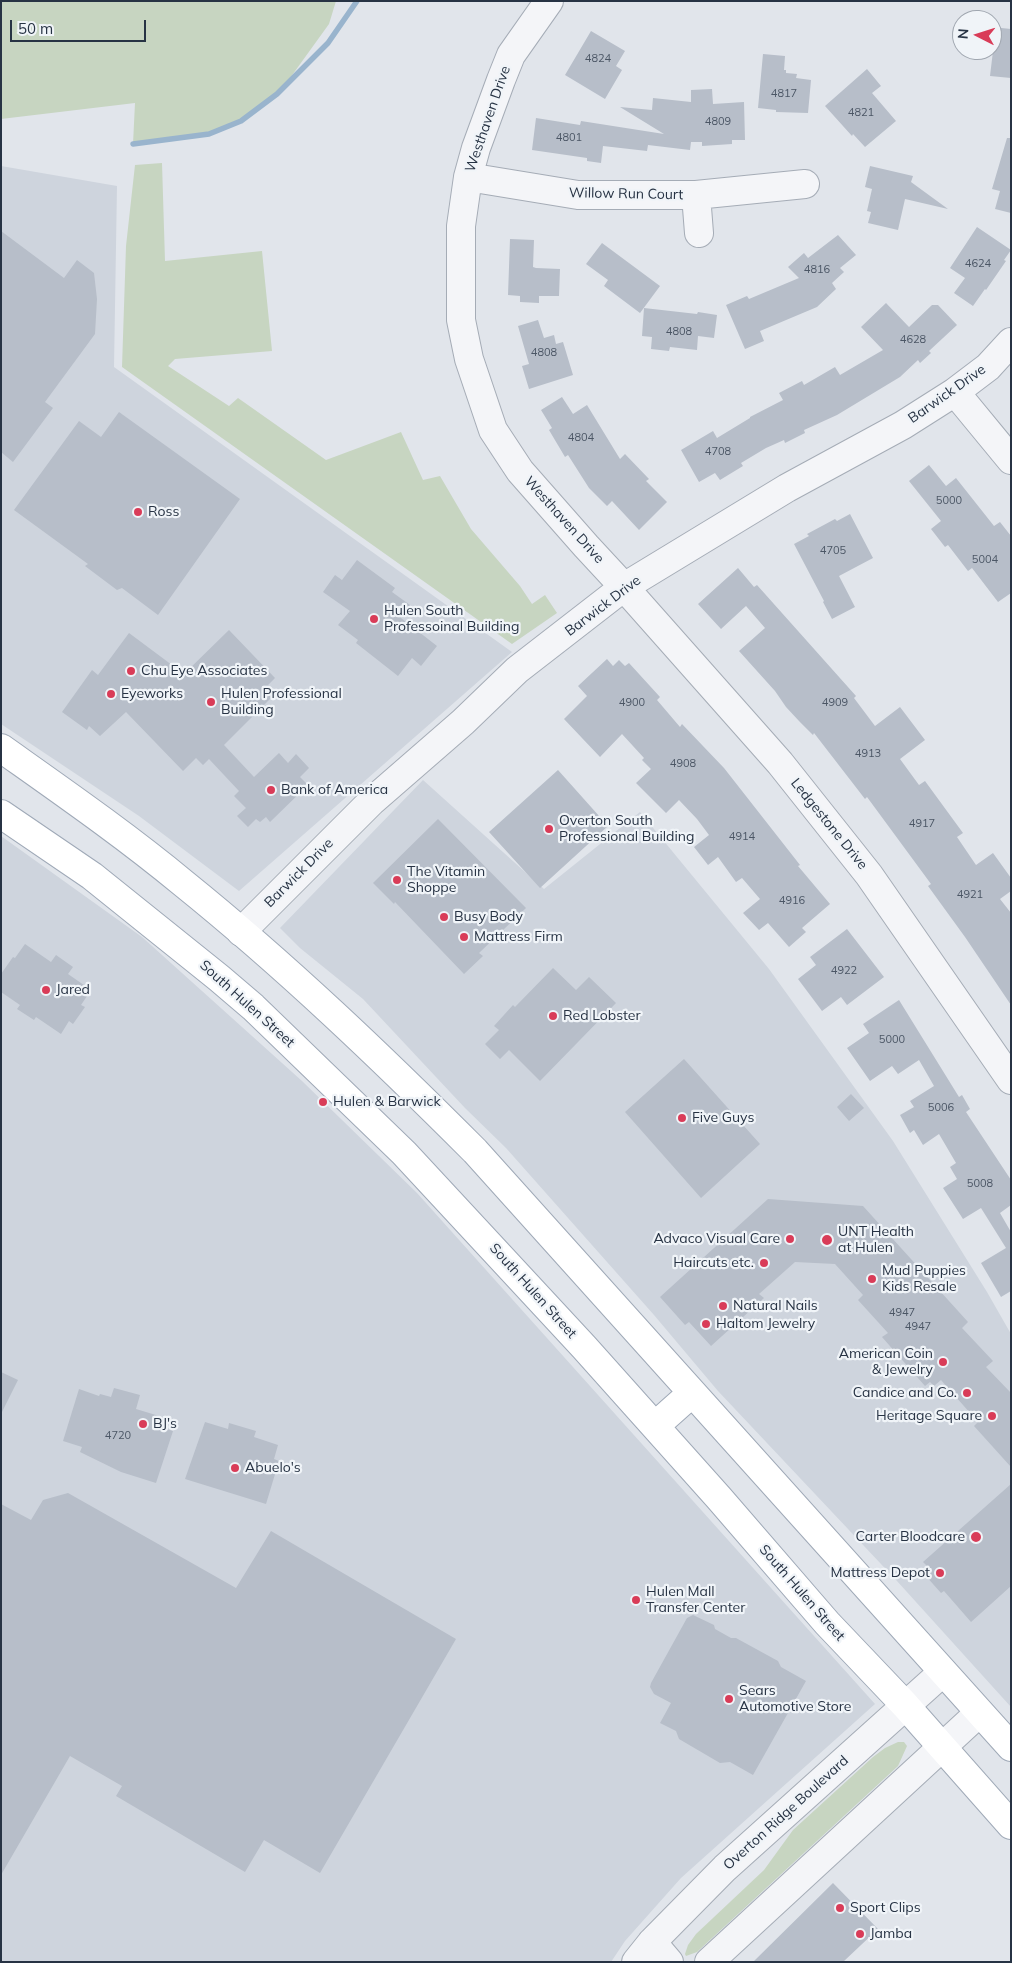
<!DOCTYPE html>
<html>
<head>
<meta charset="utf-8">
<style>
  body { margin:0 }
  #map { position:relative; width:1012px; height:1963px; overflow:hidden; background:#e1e5eb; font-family:Mulish,sans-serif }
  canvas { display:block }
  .frame { position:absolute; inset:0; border:2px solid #273344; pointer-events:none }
  .north { position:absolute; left:952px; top:10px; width:50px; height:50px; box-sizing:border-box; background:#f0f4f8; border:1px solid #a0a7b0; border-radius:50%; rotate:275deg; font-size:14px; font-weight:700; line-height:20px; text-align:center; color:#273344 }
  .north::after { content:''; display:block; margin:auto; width:18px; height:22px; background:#d93c58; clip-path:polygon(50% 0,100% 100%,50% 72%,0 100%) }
  .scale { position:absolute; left:10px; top:20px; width:136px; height:22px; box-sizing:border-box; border:2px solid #273344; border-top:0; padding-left:6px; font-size:15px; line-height:18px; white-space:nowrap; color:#273344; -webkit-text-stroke:4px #f0f4f8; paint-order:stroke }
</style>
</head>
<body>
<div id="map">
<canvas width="1012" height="1963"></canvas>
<div class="frame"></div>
<div class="north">N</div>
<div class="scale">50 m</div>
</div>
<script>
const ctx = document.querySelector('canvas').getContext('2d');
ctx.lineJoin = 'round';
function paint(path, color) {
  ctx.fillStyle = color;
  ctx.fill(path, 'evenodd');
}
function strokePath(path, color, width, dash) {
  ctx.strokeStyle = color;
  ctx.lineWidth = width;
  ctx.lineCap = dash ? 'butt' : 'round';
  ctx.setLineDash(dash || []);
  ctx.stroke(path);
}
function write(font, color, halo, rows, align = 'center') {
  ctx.font = font + ' Mulish,sans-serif';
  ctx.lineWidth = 4.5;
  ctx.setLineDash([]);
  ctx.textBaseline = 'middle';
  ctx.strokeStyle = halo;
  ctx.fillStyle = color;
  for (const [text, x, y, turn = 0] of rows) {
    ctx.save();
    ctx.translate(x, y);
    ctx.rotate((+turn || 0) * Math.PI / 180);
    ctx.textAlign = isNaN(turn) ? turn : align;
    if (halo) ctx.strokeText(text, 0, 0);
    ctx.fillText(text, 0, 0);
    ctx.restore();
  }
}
paint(new Path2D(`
  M 1,166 L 117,186 L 114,367 L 512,652 L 239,891 L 139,816 L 1,724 Z
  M 423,780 L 544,889 L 640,812 L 769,969 L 893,1141 L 987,1292 L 1011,1334 L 1011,1707 L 897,1581 L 718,1391 L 654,1315 L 506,1148 L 465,1108 L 363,999 L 300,948 L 280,928 Z
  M 1,836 L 142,937 L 302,1081 L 417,1193 L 875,1704 L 681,1878 L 625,1941 L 611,1962 L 1,1962 Z`), '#ced4dd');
paint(new Path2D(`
  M 1,1 L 336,1 L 329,24 L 285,85 L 245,118 L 209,134 L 133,144 L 135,103 L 1,119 Z
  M 162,163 L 165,261 L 262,251 L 272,351 L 175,359 L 168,366 L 229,406 L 238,398 L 326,460 L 401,432 L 423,480 L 440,476 L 471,529 L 520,586 L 532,604 L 545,595 L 557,613 L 512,644 L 122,367 L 126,246 L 135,165 Z
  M 898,1742 L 904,1742 L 907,1746 L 898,1766 L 697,1952 L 686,1956 L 685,1954 L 688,1945 L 696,1934 L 764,1870 L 793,1830 L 873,1757 L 885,1748 Z`), '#c7d5c1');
strokePath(new Path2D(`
  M 133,144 L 209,134 L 241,121 L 277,94 L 328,43 L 357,1`), '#99b4cd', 5.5);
paint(new Path2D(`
  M 992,27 L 1011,29 L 1011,78 L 990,76 L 993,51 Z
  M 591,31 L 625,51 L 616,66 L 622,70 L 605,99 L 565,75 Z
  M 763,54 L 785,56 L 784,70 L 786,70 L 786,73 L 797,74 L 796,78 L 811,80 L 808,113 L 776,112 L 776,110 L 758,108 Z
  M 867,69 L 881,86 L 872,93 L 896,121 L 865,147 L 853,134 L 852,136 L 825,106 Z
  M 712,89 L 713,104 L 744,102 L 745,140 L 732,140 L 732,144 L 702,146 L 702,142 L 691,142 L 690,150 L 648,145 L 647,151 L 603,146 L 601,163 L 587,161 L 587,158 L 532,150 L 536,118 L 580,125 L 581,121 L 664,134 L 620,107 L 652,110 L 653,98 L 691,102 L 691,90 Z
  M 1007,138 L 1011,138 L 1011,213 L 995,209 L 1000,191 L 992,189 Z
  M 870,166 L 913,176 L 911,182 L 948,209 L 905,199 L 898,230 L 868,223 L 871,212 L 867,211 L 872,189 L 865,187 Z
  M 977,227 L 1011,250 L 1004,260 L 1006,261 L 986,290 L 985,289 L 973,306 L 954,293 L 965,278 L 950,268 Z
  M 1,231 L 64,278 L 77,260 L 94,273 L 97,299 L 95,334 L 45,402 L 53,408 L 13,462 L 1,452 Z
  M 838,235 L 856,255 L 840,268 L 844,272 L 832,283 L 836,289 L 817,307 L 760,331 L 764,341 L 745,349 L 726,305 L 747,296 L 749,299 L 799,278 L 788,267 L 804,253 L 808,258 Z
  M 510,239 L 534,240 L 533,267 L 536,268 L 560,269 L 559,296 L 539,296 L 539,303 L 520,302 L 520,296 L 508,295 Z
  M 602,243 L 660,286 L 640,313 L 604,286 L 608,280 L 586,264 Z
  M 886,303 L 909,327 L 932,305 L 938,305 L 957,325 L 929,351 L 931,353 L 920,363 L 918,360 L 900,377 L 837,415 L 804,430 L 805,433 L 785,443 L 784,440 L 766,448 L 741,463 L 743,466 L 720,480 L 715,473 L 699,482 L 681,450 L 713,431 L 717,438 L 750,418 L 750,417 L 783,400 L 779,393 L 802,381 L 804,385 L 835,367 L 840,375 L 883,350 L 861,327 Z
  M 644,308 L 697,314 L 698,312 L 717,315 L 714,338 L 698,336 L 697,350 L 670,347 L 669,351 L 651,349 L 652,337 L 642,336 Z
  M 538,320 L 544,338 L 554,335 L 556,344 L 563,342 L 573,375 L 529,389 L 522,366 L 529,364 L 518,326 Z
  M 562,397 L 573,414 L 587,405 L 620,459 L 625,454 L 649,479 L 646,481 L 667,502 L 639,530 L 612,501 L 607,506 L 589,488 L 568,455 L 565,457 L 549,430 L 552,428 L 541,410 Z
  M 119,412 L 240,499 L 158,615 L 122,588 L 117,590 L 85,566 L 88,564 L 14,510 L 79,421 L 101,437 Z
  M 929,465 L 946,486 L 956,478 L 994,526 L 1000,522 L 1011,536 L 1011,593 L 998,602 L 972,568 L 968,571 L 948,545 L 945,547 L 931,529 L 941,521 L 909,481 Z
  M 850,514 L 873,558 L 839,576 L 855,607 L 832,619 L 823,602 L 824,601 L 794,544 L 809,536 L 807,534 L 835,519 L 837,521 Z
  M 357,560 L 395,588 L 392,592 L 410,605 L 401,618 L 437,646 L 421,666 L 412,658 L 398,676 L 356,643 L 358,640 L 338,625 L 350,611 L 323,592 L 335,575 L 342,580 Z
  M 738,568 L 754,587 L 757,585 L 856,696 L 854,698 L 875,726 L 900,707 L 925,740 L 900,759 L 919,785 L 925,781 L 963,833 L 957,837 L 976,865 L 993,853 L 1011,878 L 1011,891 L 1000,899 L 1011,913 L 1011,1005 L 965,937 L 928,886 L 931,884 L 867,797 L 865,799 L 814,733 L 813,735 L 799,721 L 786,707 L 775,691 L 739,651 L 765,628 L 746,606 L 721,629 L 698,604 Z
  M 229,630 L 275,678 L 268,685 L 276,693 L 224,745 L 254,777 L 279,753 L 288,763 L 296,754 L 309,768 L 300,777 L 308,785 L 270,822 L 266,817 L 260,822 L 256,819 L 248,827 L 237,816 L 246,808 L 234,796 L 239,791 L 209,759 L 203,765 L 196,758 L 183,771 L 126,712 L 100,736 L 89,726 L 87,730 L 62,712 L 92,670 L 98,675 L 129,633 L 184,674 Z
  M 607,659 L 613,666 L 619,660 L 625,666 L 629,663 L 660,697 L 657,700 L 680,727 L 682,724 L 724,768 L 800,865 L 798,866 L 830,904 L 802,928 L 806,932 L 789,947 L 768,923 L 759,930 L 743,913 L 760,899 L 742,878 L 736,882 L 718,857 L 708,865 L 694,847 L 709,835 L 697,819 L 679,800 L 666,813 L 636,783 L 651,769 L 642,760 L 644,758 L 622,734 L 600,757 L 564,719 L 587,696 L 578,686 Z
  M 558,770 L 608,826 L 540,888 L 489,832 Z
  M 438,819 L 526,908 L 479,953 L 483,956 L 464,974 L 395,902 L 394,904 L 373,883 Z
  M 847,929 L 884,977 L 847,1005 L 841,997 L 822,1011 L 798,979 L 816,965 L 810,957 Z
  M 25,944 L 51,962 L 56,955 L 73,967 L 68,974 L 91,990 L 81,1005 L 85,1007 L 73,1024 L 69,1021 L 61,1034 L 36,1017 L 34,1020 L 17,1009 L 20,1005 L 1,992 L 1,974 L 13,957 L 15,958 Z
  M 553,968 L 576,990 L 589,977 L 616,1003 L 540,1081 L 509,1050 L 500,1059 L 485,1044 L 499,1030 L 494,1026 L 513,1005 L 515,1007 Z
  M 899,1000 L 959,1097 L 962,1095 L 970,1109 L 966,1112 L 1011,1180 L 1011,1205 L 1000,1213 L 1011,1232 L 1011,1291 L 1001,1297 L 981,1263 L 1006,1248 L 981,1208 L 963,1219 L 943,1188 L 957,1179 L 950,1167 L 956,1163 L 939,1134 L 923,1145 L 914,1130 L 910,1133 L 900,1115 L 914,1107 L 910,1101 L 934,1086 L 919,1060 L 898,1074 L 892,1066 L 870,1081 L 847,1048 L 869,1033 L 863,1024 Z
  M 684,1059 L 760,1144 L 701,1198 L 625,1112 Z
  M 851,1094 L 864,1108 L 849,1121 L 837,1107 Z
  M 768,1199 L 863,1206 L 968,1322 L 962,1328 L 993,1361 L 986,1367 L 1011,1393 L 1011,1467 L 974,1426 L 978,1422 L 941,1380 L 934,1386 L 930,1382 L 925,1386 L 882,1337 L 888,1333 L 858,1300 L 863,1295 L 835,1264 L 795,1262 L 759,1294 L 764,1298 L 711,1346 L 689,1322 L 685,1325 L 660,1297 Z
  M 1,1372 L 18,1380 L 1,1414 Z
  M 114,1388 L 140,1395 L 136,1409 L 169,1419 L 166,1429 L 173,1431 L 156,1483 L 121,1472 L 80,1452 L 82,1447 L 63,1441 L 79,1389 L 99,1396 L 100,1394 L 111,1397 Z
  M 205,1422 L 228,1429 L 229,1423 L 256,1431 L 254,1437 L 278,1445 L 274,1459 L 279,1461 L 266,1504 L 185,1479 Z
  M 1011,1484 L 1011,1586 L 971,1622 L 944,1591 L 941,1593 L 925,1575 L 931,1570 L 923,1562 Z
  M 68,1493 L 236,1588 L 271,1531 L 456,1639 L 320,1873 L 264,1840 L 245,1872 L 116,1796 L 122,1786 L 70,1756 L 1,1875 L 1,1504 L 31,1520 L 43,1500 Z
  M 693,1615 L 714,1625 L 715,1629 L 731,1638 L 736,1638 L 778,1661 L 781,1667 L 806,1681 L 753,1775 L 730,1762 L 720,1763 L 679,1739 L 676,1731 L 660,1723 L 671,1703 L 654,1694 L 650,1687 L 651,1683 L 687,1618 Z
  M 833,1883 L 878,1929 L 843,1962 L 753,1962 Z`), '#b7bec9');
const minor = new Path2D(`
  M 549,1 L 511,55 L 501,80 L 476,148 L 468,177 L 461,226 L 461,320 L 469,359 L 493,430 L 520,471 L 586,546 L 624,587 L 780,763 L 869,875 L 1011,1080
  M 468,177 L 578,195 L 696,195 L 805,184
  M 696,195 L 699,233
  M 955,392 L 1011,460
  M 241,932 L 371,802 L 463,722 L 517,670 L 624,587 L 787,488 L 903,425 L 955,392 L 988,367 L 1011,342
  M 652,1942 L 669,1962
  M 636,1962 L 652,1942 L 725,1868 L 943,1672
  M 709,1962 L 979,1713`);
const major = new Path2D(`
  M 1,748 C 63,792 125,835 183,883 C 286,966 382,1058 475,1151 L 1011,1747
  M 1,814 L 92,876 L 219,978 L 253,1007 L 404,1153 L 584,1347 L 719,1498 L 827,1623 L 905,1705 L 1011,1825
  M 655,1426 L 692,1393`);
strokePath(minor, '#a5acb6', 30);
strokePath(major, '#9fa9b7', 30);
strokePath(minor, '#f4f5f8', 28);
strokePath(major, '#fff', 28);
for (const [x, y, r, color] of [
  [138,512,5,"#d93c58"],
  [374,619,5,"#d93c58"],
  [131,671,5,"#d93c58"],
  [111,694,5,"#d93c58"],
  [211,702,5,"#d93c58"],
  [271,790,5,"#d93c58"],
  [549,829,5,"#d93c58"],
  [397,880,5,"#d93c58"],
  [444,917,5,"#d93c58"],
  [464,937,5,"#d93c58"],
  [46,990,5,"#d93c58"],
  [553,1016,5,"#d93c58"],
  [323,1102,5,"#d93c58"],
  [682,1118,5,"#d93c58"],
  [790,1239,5,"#d93c58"],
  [827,1240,6,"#d93c58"],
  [764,1263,5,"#d93c58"],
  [872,1279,5,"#d93c58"],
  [723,1306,5,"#d93c58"],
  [706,1324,5,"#d93c58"],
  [943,1362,5,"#d93c58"],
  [967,1393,5,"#d93c58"],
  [992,1416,5,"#d93c58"],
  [143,1424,5,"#d93c58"],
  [235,1468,5,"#d93c58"],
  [976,1537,6,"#d93c58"],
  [940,1573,5,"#d93c58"],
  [636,1600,5,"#d93c58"],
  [729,1699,5,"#d93c58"],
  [840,1908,5,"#d93c58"],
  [860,1934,5,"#d93c58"]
]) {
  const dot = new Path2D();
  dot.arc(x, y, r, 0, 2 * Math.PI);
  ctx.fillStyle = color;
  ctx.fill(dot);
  strokePath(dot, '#f0f4f8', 2);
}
write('11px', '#4b5665', null, [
  ["4824",598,59],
  ["4817",784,94],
  ["4821",861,113],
  ["4809",718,122],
  ["4801",569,138],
  ["4624",978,264],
  ["4816",817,270],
  ["4808",679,332],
  ["4628",913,340],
  ["4808",544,353],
  ["4804",581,438],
  ["4708",718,452],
  ["5000",949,501],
  ["4705",833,551],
  ["5004",985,560],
  ["4900",632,703],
  ["4909",835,703],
  ["4913",868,754],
  ["4908",683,764],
  ["4917",922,824],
  ["4914",742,837],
  ["4921",970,895],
  ["4916",792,901],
  ["4922",844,971],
  ["5000",892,1040],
  ["5006",941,1108],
  ["5008",980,1184],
  ["4947",902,1313],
  ["4947",918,1327],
  ["4720",118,1436]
]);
write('14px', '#273344', '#f0f4f8', [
  ["Westhaven Drive",488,119,-71],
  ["Willow Run Court",626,194,1],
  ["Barwick Drive",947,394,-35],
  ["Westhaven Drive",564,520,48],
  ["Barwick Drive",603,606,-37],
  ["Ledgestone Drive",829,824,51],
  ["Barwick Drive",299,873,-45],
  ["South Hulen Street",247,1004,42],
  ["South Hulen Street",533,1291,48],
  ["South Hulen Street",802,1593,49],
  ["Overton Ridge Boulevard",786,1813,-42]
]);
write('14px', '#273344', '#f0f4f8', [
  ["Ross",148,512],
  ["Hulen South",384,611],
  ["Professoinal Building",384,627],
  ["Chu Eye Associates",141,671],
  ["Eyeworks",121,694],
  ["Hulen Professional",221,694],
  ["Building",221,710],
  ["Bank of America",281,790],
  ["Overton South",559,821],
  ["Professional Building",559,837],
  ["The Vitamin",407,872],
  ["Shoppe",407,888],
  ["Busy Body",454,917],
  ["Mattress Firm",474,937],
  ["Jared",56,990],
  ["Red Lobster",563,1016],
  ["Hulen & Barwick",333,1102],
  ["Five Guys",692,1118],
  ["UNT Health",838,1232],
  ["at Hulen",838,1248],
  ["Advaco Visual Care",780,1239,"right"],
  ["Haircuts etc.",754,1263,"right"],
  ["Mud Puppies",882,1271],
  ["Kids Resale",882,1287],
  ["Natural Nails",733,1306],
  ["Haltom Jewelry",716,1324],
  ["American Coin",933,1354,"right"],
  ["& Jewelry",933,1370,"right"],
  ["Candice and Co.",957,1393,"right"],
  ["Heritage Square",982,1416,"right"],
  ["BJ's",153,1424],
  ["Abuelo's",245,1468],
  ["Carter Bloodcare",965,1537,"right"],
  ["Mattress Depot",930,1573,"right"],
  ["Hulen Mall",646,1592],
  ["Transfer Center",646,1608],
  ["Sears",739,1691],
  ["Automotive Store",739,1707],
  ["Sport Clips",850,1908],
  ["Jamba",870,1934]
], 'left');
</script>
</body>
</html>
